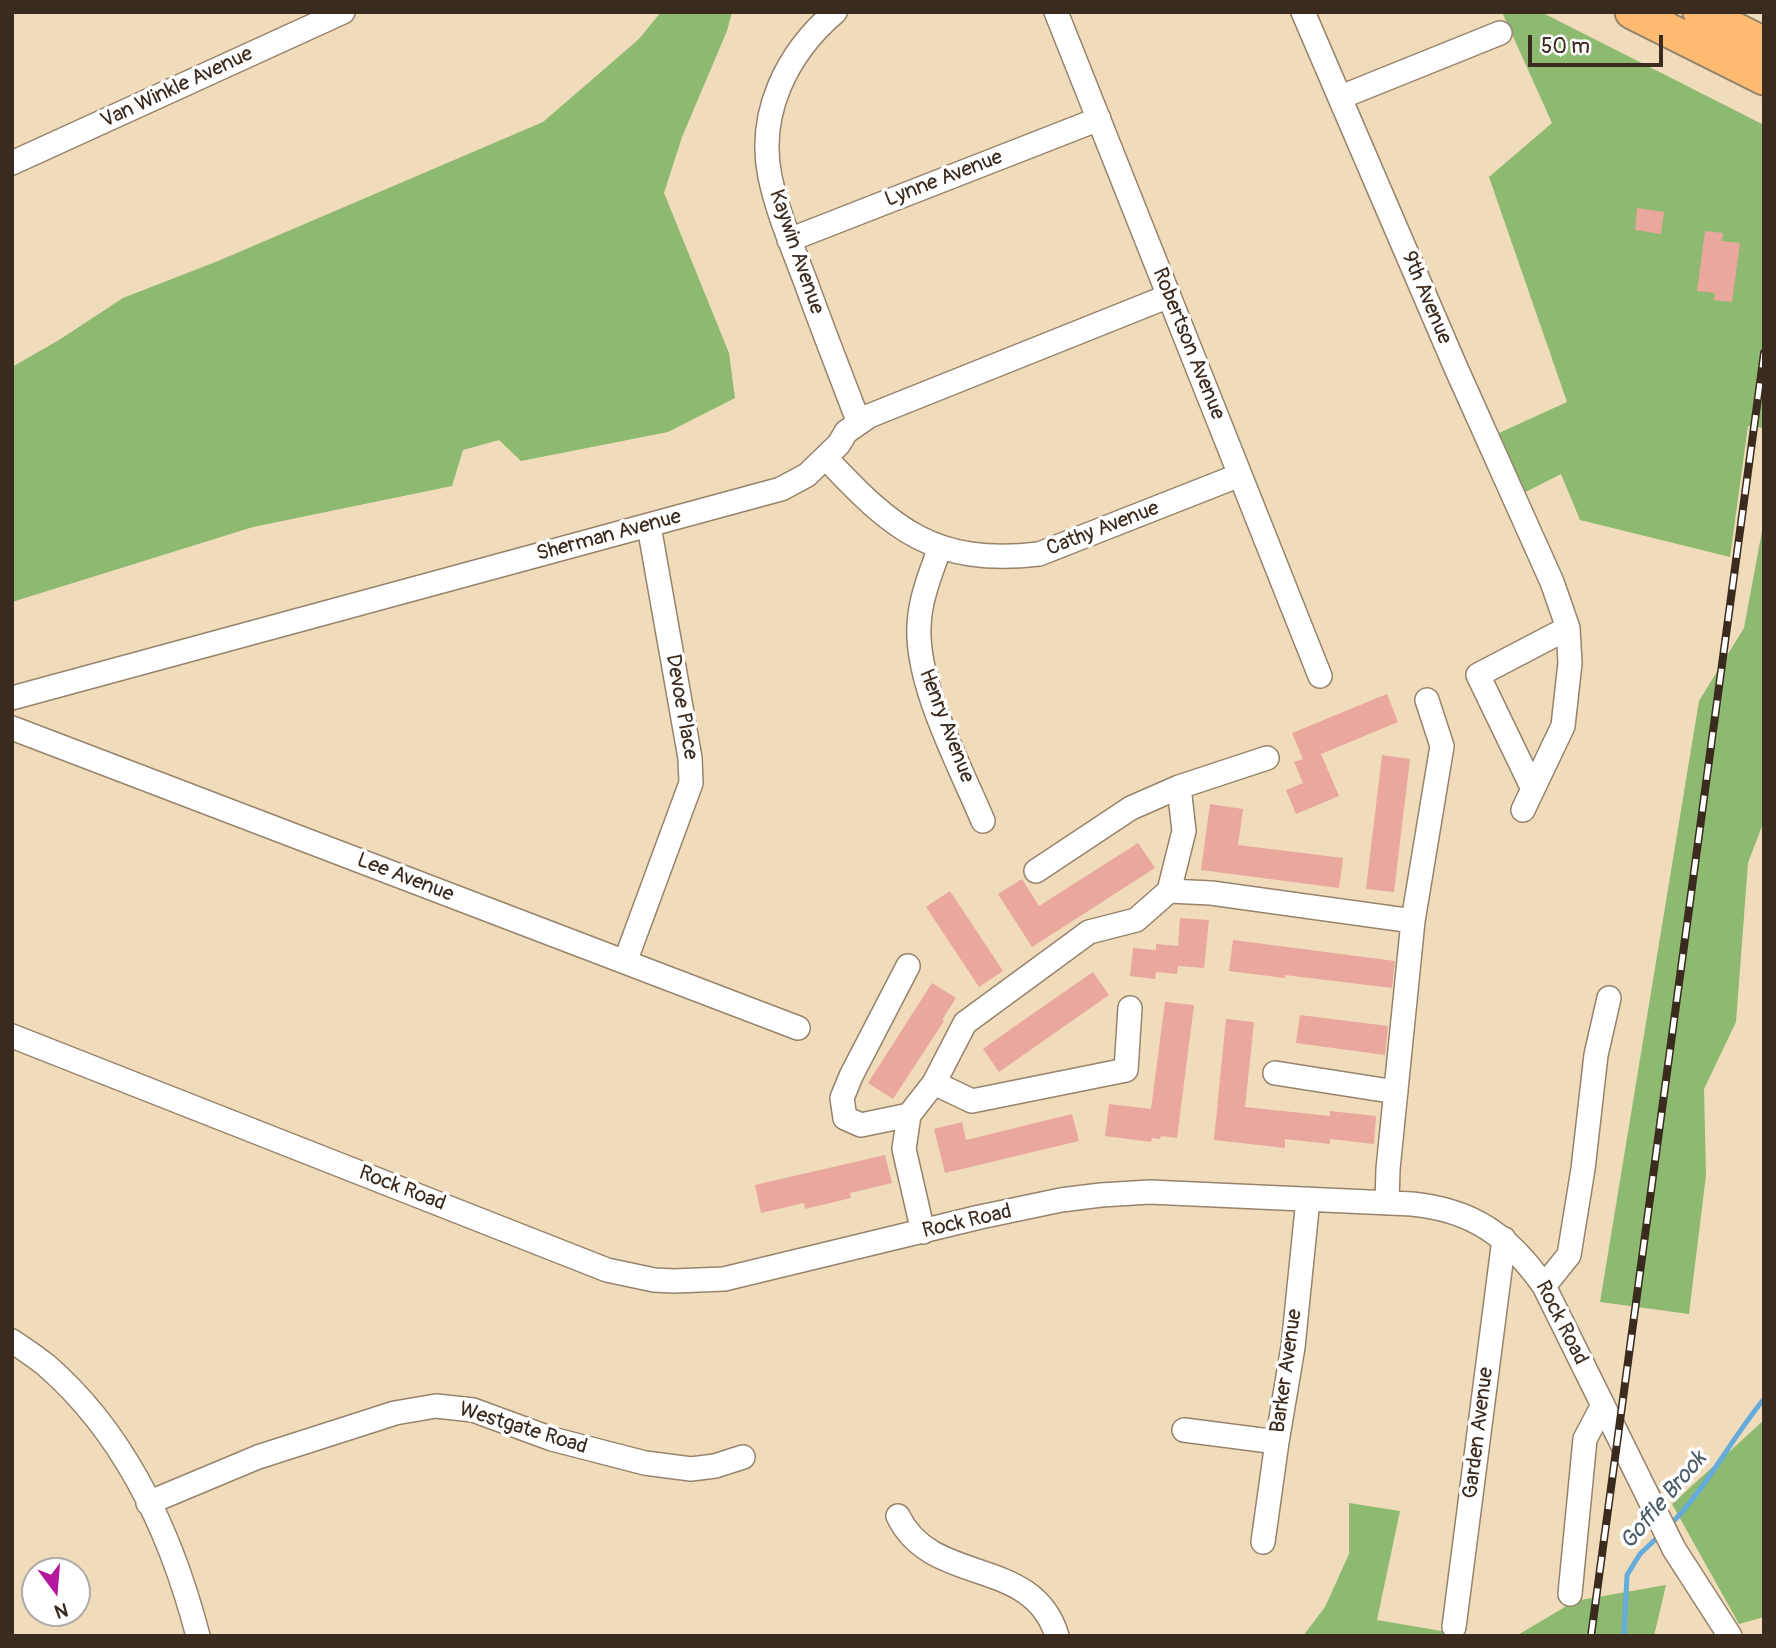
<!DOCTYPE html>
<html>
<head>
<meta charset="utf-8">
<style>
  body { margin:0 }
  #map { position:relative; width:1776px; height:1648px; overflow:hidden; background:#f0dcbb; font-family:Pangolin,sans-serif }
  canvas { display:block }
  .frame { position:absolute; inset:0; border:14px solid #3b2a1e; pointer-events:none }
  .north { position:absolute; left:21px; top:1557px; width:70px; height:70px; box-sizing:border-box; background:#fff; border:2px solid #b1aaa5; border-radius:50%; rotate:164deg; font-size:19px; font-weight:700; line-height:28px; text-align:center; color:#3b2a1e }
  .north::after { content:''; display:block; margin:auto; width:24px; height:32px; background:#b5179e; clip-path:polygon(50% 0,100% 100%,50% 72%,0 100%) }
  .scale { position:absolute; left:1528px; top:35px; width:135px; height:32px; box-sizing:border-box; border:4px solid #3b2a1e; border-top:0; padding-left:9px; font-size:21px; line-height:24px; white-space:nowrap; color:#3b2a1e; -webkit-text-stroke:5px #fff; paint-order:stroke }
</style>
</head>
<body>
<div id="map">
<canvas width="1776" height="1648"></canvas>
<div class="frame"></div>
<div class="north">N</div>
<div class="scale">50 m</div>
</div>
<script>
const ctx = document.querySelector('canvas').getContext('2d');
ctx.lineJoin = 'round';
function paint(path, color) {
  ctx.fillStyle = color;
  ctx.fill(path, 'evenodd');
}
function strokePath(path, color, width, dash) {
  ctx.strokeStyle = color;
  ctx.lineWidth = width;
  ctx.lineCap = dash ? 'butt' : 'round';
  ctx.setLineDash(dash || []);
  ctx.stroke(path);
}
function write(font, color, halo, rows, align = 'center') {
  ctx.font = font + ' Pangolin,sans-serif';
  ctx.lineWidth = 7;
  ctx.setLineDash([]);
  ctx.textBaseline = 'middle';
  ctx.strokeStyle = halo;
  ctx.fillStyle = color;
  for (const [text, x, y, turn = 0] of rows) {
    ctx.save();
    ctx.translate(x, y);
    ctx.rotate((+turn || 0) * Math.PI / 180);
    ctx.textAlign = isNaN(turn) ? turn : align;
    if (halo) ctx.strokeText(text, 0, 0);
    ctx.fillText(text, 0, 0);
    ctx.restore();
  }
}
paint(new Path2D(`
  M 661,12 L 732,12 L 727,31 L 682,137 L 664,193 L 729,353 L 735,398 L 668,432 L 521,461 L 499,440 L 463,450 L 452,486 L 253,527 L 12,602 L 12,367 L 59,340 L 123,298 L 218,261 L 543,122 L 639,39 Z
  M 1502,12 L 1541,12 L 1764,125 L 1764,428 L 1748,426 L 1730,557 L 1580,520 L 1561,474 L 1512,499 L 1488,438 L 1567,402 L 1489,177 L 1552,123 Z
  M 1764,520 L 1764,821 L 1748,863 L 1736,1022 L 1704,1089 L 1706,1175 L 1689,1314 L 1600,1302 L 1699,701 L 1744,628 Z
  M 1764,1420 L 1764,1617 L 1739,1624 L 1672,1504 Z
  M 1349,1503 L 1400,1511 L 1377,1620 L 1471,1636 L 1303,1636 L 1325,1607 L 1349,1554 Z
  M 1666,1585 L 1654,1636 L 1516,1636 L 1575,1601 Z`), '#8db971');
strokePath(new Path2D(`
  M 1669,1526 C 1707,1488 1730,1440 1764,1399
  M 1624,1636 L 1627,1575 L 1640,1554 L 1660,1535`), '#65abdc', 5);
paint(new Path2D(`
  M 1637,208 L 1664,212 L 1661,234 L 1635,230 Z
  M 1705,231 L 1723,233 L 1722,241 L 1740,243 L 1732,302 L 1714,300 L 1715,293 L 1697,291 Z
  M 1387,694 L 1398,722 L 1321,754 L 1339,796 L 1296,814 L 1286,790 L 1303,783 L 1294,762 L 1303,759 L 1292,733 Z
  M 1382,755 L 1410,759 L 1394,892 L 1366,889 Z
  M 1210,804 L 1243,809 L 1238,845 L 1343,858 L 1339,888 L 1201,870 Z
  M 1138,843 L 1155,868 L 1032,947 L 998,894 L 1022,879 L 1039,906 Z
  M 950,891 L 1003,971 L 979,987 L 926,907 Z
  M 1180,918 L 1209,920 L 1204,968 L 1178,966 L 1177,974 L 1156,972 L 1155,979 L 1130,976 L 1133,948 L 1156,950 L 1156,944 L 1178,946 Z
  M 1233,940 L 1395,961 L 1392,988 L 1285,975 L 1285,978 L 1229,971 Z
  M 1093,972 L 1109,995 L 999,1072 L 983,1049 L 1008,1031 L 1010,1033 L 1008,1031 Z
  M 932,983 L 956,998 L 942,1020 L 944,1021 L 893,1099 L 868,1083 Z
  M 1165,1002 L 1194,1005 L 1177,1138 L 1161,1136 L 1160,1139 L 1152,1138 L 1151,1142 L 1105,1136 L 1109,1104 L 1151,1109 Z
  M 1300,1015 L 1388,1026 L 1385,1055 L 1296,1043 Z
  M 1226,1019 L 1254,1022 L 1245,1107 L 1330,1116 L 1330,1111 L 1376,1116 L 1374,1144 L 1330,1139 L 1330,1144 L 1285,1139 L 1285,1148 L 1214,1140 Z
  M 1072,1114 L 1079,1141 L 945,1173 L 934,1129 L 962,1122 L 966,1140 Z
  M 885,1155 L 892,1183 L 850,1193 L 851,1198 L 805,1209 L 804,1203 L 761,1213 L 755,1185 Z`), '#e9a79d');
const minor = new Path2D(`
  M 835,12 C 787,53 757,113 770,177 C 778,214 793,248 806,283 C 823,330 841,376 859,423
  M 1056,12 L 1320,676
  M 1303,12 L 1456,368 L 1552,582 L 1568,628 L 1570,663 L 1563,726 L 1523,810
  M 1341,97 L 1500,33
  M 12,163 L 343,12
  M 789,240 L 1099,119
  M 826,458 C 893,530 935,566 1039,554 L 1240,475
  M 940,547 C 931,573 920,598 919,626 C 916,685 960,766 983,821
  M 12,698 L 781,489 L 807,475 L 839,444 L 846,432 L 869,416 L 1169,296
  M 12,728 L 798,1028
  M 1533,789 L 1478,675 L 1568,628
  M 1036,871 L 1131,808 L 1179,787
  M 1169,891 L 1184,831 L 1179,787 L 1267,758
  M 1413,921 L 1442,746 L 1427,700
  M 625,962 L 691,783 L 690,758 L 649,526
  M 908,966 L 851,1076 L 842,1098 L 845,1118 L 861,1125 L 909,1115
  M 12,1036 L 607,1270 L 654,1280 L 674,1281 L 724,1279 L 980,1217 L 1061,1200 L 1101,1195 L 1150,1192 L 1412,1204 C 1473,1210 1509,1236 1544,1286 L 1674,1549 L 1730,1636
  M 1275,1073 L 1396,1092
  M 934,1083 L 972,1101 L 1126,1070 L 1130,1008
  M 923,1232 L 904,1149 L 909,1115 L 934,1083 L 965,1023 L 1089,932 L 1136,920 L 1169,891 L 1211,893 L 1413,921 L 1388,1169 L 1387,1203
  M 1544,1286 L 1569,1255 L 1583,1169 L 1596,1055 L 1609,998
  M 12,1341 C 24,1349 36,1357 47,1366 C 126,1435 172,1536 198,1636
  M 1184,1430 L 1277,1442
  M 148,1503 L 258,1457 L 395,1413 L 436,1406 L 473,1410 L 552,1439 L 645,1463 L 691,1469 L 715,1466 L 743,1457
  M 898,1516 C 932,1587 1033,1555 1057,1636
  M 1263,1542 L 1277,1442 L 1293,1347 L 1308,1199
  M 1570,1594 L 1585,1439 L 1603,1405
  M 1454,1627 L 1504,1239`);
const highway = new Path2D(`
  M 1632,12 L 1764,78
  M 1700,12 L 1764,44`);
strokePath(minor, '#96836c', 26);
strokePath(highway, '#96836c', 37);
strokePath(minor, '#fff', 23);
strokePath(highway, '#febb71', 33);
const rail = new Path2D(`
  M 1591,1636 L 1764,353`);
strokePath(rail, '#3b2a1e', 8);
strokePath(rail, '#fff', 5, [16]);
write('21px', '#3b2a1e', '#fff', [
  ["Van Winkle Avenue",177,88,-25],
  ["Lynne Avenue",944,179,-21],
  ["Kaywin Avenue",796,252,71],
  ["9th Avenue",1426,298,67],
  ["Robertson Avenue",1188,344,68],
  ["Cathy Avenue",1103,529,-21],
  ["Sherman Avenue",609,536,-15],
  ["Devoe Place",681,707,80],
  ["Henry Avenue",946,726,69],
  ["Lee Avenue",405,878,21],
  ["Rock Road",402,1189,21],
  ["Rock Road",967,1222,-13],
  ["Rock Road",1561,1323,63],
  ["Barker Avenue",1287,1371,-82],
  ["Westgate Road",523,1429,17],
  ["Garden Avenue",1479,1433,-83]
]);
write('italic 23px', '#4c5e6a', '#fff', [
  ["Goffle Brook",1664,1501,-50]
]);
</script>
</body>
</html>
